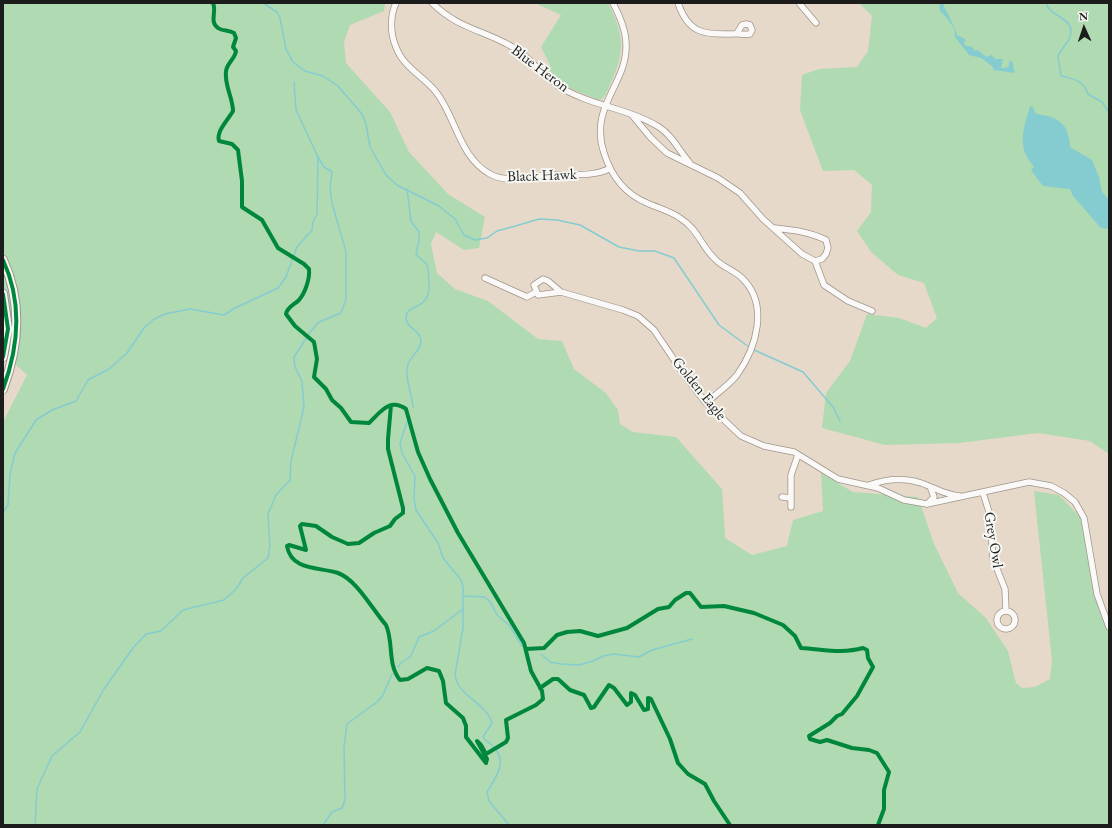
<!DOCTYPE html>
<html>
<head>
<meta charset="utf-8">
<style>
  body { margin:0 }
  #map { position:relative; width:1112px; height:828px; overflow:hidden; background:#e6d9c9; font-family:"EB Garamond",serif }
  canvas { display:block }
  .frame { position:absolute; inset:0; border:4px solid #1c1c1c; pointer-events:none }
  .north { position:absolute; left:1064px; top:8px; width:40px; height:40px; -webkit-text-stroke:3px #f6f6f2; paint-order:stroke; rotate:357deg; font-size:11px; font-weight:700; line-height:16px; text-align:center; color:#1c1c1c }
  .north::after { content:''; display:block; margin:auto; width:14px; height:18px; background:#1c1c1c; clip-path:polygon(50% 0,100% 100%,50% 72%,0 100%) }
</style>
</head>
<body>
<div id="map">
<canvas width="1112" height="828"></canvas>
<div class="frame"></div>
<div class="north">N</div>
</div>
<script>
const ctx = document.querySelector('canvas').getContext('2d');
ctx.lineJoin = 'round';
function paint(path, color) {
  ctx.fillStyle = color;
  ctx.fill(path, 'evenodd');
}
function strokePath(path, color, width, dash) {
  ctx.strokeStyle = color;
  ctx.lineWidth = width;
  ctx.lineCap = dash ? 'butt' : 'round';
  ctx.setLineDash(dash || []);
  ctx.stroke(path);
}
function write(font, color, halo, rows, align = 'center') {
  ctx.font = font + ' "EB Garamond",serif';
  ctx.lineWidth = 4;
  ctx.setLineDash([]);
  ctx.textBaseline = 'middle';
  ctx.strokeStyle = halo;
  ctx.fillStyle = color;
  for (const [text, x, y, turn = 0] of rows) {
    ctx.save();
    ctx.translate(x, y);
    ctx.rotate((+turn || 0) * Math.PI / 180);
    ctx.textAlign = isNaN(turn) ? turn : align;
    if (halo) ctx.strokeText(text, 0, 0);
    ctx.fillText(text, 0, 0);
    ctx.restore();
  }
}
paint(new Path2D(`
  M 3,3 L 385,3 L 384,11 L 350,25 L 344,42 L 346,63 L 390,112 L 409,152 L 448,194 L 485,217 L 479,248 L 464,250 L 436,232 L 431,244 L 437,273 L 455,289 L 488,301 L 538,339 L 562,341 L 574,369 L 606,393 L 618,410 L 620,424 L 633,432 L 676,437 L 722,489 L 725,538 L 752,555 L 787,546 L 793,520 L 823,511 L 821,473 L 853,492 L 918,497 L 934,544 L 958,593 L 986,618 L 1008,651 L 1016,683 L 1022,688 L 1035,687 L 1050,679 L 1052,661 L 1034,491 L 1059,495 L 1081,518 L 1090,570 L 1104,622 L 1109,630 L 1109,825 L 3,825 L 3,422 L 27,375 L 3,353 Z
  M 535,3 L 608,3 C 623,32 626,50 612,80 C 609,86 607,94 602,99 L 599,100 L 569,88 L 546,70 L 550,65 L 541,47 L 561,15 Z
  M 859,3 L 1109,3 L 1109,454 L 1090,441 L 1038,433 L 959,443 L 885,445 L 822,428 L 826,393 L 850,361 L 867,314 L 899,318 L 926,328 L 937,318 L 924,283 L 898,275 L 871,252 L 857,231 L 871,212 L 872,185 L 854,170 L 823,171 L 800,110 L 802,75 L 819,69 L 857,67 L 868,51 L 872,16 Z`), '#b0dab1');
paint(new Path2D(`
  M 939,3 L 944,3 L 944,7 C 947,11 956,30 957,35 L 965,39 L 964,45 L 972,47 L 975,51 L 978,50 L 986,57 L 992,55 L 995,59 L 1003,59 L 1001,68 L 1006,68 L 1009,66 L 1009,62 L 1012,61 L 1015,73 L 994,70 L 992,66 L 981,58 L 969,55 L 955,37 L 954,28 L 946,17 L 940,11 Z
  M 1030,106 L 1033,107 L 1035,113 C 1040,115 1043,115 1048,116 C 1065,121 1069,131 1070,147 L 1092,160 L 1099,177 L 1102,192 L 1109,200 L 1109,229 L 1101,228 L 1073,196 L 1070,189 L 1043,186 L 1031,170 L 1034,167 C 1031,163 1027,158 1025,153 C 1019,137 1026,121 1030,106 Z`), '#85ccd1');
strokePath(new Path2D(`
  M 263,3 L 277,12 L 280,18 L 286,49 L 293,62 L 305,71 L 323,76 L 338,86 L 362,114 L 366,124 L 370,147 L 386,175 L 397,185 L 439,206 L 455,219 L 464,235 L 475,240 L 487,238 L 497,231 L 512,227 L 539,219 L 557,220 L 580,225 L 619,247 L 639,251 L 655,251 L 674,258 L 719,325 L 749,347
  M 1046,3 C 1049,17 1077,18 1070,37 C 1067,44 1061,49 1058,56 L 1061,76 C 1074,79 1083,80 1088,94 L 1102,102 L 1109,112
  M 407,189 L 411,221 L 419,232 L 419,241 L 416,254 C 419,259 424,260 427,265 C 429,269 428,276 429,280 C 432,313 406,302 406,318 C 406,328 420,330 421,340 C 422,349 411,356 408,364 C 404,377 412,393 413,407
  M 752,349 L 803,372 L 833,407 L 840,421
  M 408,419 L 400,443 L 402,453 L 415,476 L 414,499 L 416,510 L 438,543 L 443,558 L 461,580 L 463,587 L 463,628 L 455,675 C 458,697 486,702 492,723 L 483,737 C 485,741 489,742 492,745 C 509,761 496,777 487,792 L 489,801 L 509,825
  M 3,513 L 8,505 L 10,474 L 15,453 L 36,420 L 52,410 L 76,401 L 88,380 L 109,369 L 127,353 L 144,328 L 154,319 L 165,314 L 190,309 L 224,315 L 235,308 L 278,288 L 286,277 L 297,247 L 312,230 L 313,222 L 317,214 L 318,157 L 296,110 L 294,82
  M 463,596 L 485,597 L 491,603 L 497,615 L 509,625 L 522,646
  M 541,654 L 550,662 L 561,664 L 579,665 L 593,661 L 603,656 L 613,654 L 639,657 L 652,650 L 692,639
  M 398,667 L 401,663 L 411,656 L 419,637 L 434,631 L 463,609
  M 35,825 L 37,789 L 52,756 L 80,732 L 104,689 L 133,648 L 146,634 L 161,631 L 183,610 L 224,600 L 236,589 L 243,578 L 268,558 L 270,546 L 268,514 L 276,495 L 290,480 L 291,461 L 304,407 L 302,381 L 295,367 L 294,357 L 311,331 L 319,322 L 341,313 L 346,299 L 346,252 L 332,203 L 330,187 L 332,172 L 324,167 L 318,157
  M 323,825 L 332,812 L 342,808 L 345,800 L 344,746 L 347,724 L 377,702 L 383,695 L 392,674`), '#85ccd1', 1.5);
const street = new Path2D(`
  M 396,3 C 390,16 390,33 396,47 C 403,67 423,76 436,92 C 456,117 459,157 490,174 C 508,184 530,176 549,175 C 570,173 589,178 609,169
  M 432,3 C 458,28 479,29 509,45 C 529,55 541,75 560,87 C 591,106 628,108 659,127 C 673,136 679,151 690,163
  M 613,3 C 620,17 627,32 626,49 C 625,85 589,108 604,153 C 611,175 625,194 647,203 C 658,208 670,211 680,218 C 698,229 701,246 715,259 C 722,267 734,270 742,278 C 769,304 757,347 737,375 C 729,385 716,394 706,403
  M 678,3 C 688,32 702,35 731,34 C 738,33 743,35 750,34 L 752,30 L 750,25 L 746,24 L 742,25 L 737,33
  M 799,3 L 816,23
  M 632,115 L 651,138 L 667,153 L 718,178 L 740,193 L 763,219 L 802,254 L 815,261 L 822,259 L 826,254 L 828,248 L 826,240 C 810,232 793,230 775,228
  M 815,261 L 824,285 L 848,301 L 872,311
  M 485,278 L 527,297 L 536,292
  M 561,292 L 538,295 L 534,285 L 543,279 L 548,281 L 561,292 L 623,310 L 638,316 L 654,330 L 683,373 L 706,403 L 741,436 L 764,446 L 794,452 L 838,479 L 878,488 L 904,500 L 927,504 L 1029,482 L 1051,486 L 1064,493 L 1075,502 L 1084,518 L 1097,594 L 1109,627
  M 869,485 C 886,479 903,477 921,483 C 935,488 945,495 960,496
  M 983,493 L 990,515 L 993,559 L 1005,589 L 1006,611
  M 782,497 L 791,498
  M 927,504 L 934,497 L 931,489
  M 791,507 L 791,475 L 798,455
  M997 620a9 9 0 1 1 18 0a9 9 0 1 1-18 0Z`);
const secondary = new Path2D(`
  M 3,260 C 23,303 19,346 3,389
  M 3,294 L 8,329 L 3,357`);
strokePath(street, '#9d958c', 7);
strokePath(secondary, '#9d958c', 10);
strokePath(street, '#fbf9f7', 5.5);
strokePath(secondary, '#fbf9f7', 8);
strokePath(new Path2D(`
  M 213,3 C 217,11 209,22 218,28 C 222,31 229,30 234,33 L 236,38 L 233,47 L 236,51 C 235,59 227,63 226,71 C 224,85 233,98 233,111 C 228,120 216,131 219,141 L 232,144 L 238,150 L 242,181 L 242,207 L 262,220 L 278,248 L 304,264 L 309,269 C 310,279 305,293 299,300 C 294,305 287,307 286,314 L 295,326 L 314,342 L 317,359 L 314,377 L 326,389 L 332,400 L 341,408 L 351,422 L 369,423 C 380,413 389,397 406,409 L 418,452 L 430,479 L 458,533 L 524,643 L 531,671 L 542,691 L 543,699 L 536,705 L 506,720 L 508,738 L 506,742 L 486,754 L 481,745 L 477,741 L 487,759 L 486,763 L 466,737 L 466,726 L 463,718 L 446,703 L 443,681 L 439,671 L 427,668 L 408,679 L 400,680 C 387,664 394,643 386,625 C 372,609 357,580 338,573 C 320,567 291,571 287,546 L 289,545 L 306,550 L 300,526 L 302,524 L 316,526 L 332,537 L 348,544 L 359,543 L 374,533 L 390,526 L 395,519 L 403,513 L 403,508 L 388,449 L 388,439 L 391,405
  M 3,260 C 23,303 19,346 3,389
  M 3,294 L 8,329 L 3,357
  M 526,649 L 544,648 L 557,635 L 567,632 L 580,631 L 598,636 L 627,628 L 658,609 L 669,607 L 675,600 L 686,593 L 690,593 L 701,607 L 724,606 L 754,613 L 783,625 L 795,636 L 801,648 C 822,649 842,654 863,648 L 867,650 L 868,658 L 873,667 L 857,696 L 842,714 L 837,716 L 830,723 L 809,736 L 810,739 L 820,742 L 827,740 L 852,748 L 869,750 L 877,753 L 889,772 L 884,790 L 884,809 L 878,825
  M 540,688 L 553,679 L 558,679 L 570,690 L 584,695 L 591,708 L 594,707 L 609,685 L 614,688 L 627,705 L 631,702 L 631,693 L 635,695 L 644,710 L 648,709 L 648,698 L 651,699 L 670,739 L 678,763 L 688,774 L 705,784 L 714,801 L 730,825`), '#00873e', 4);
write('15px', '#1c1c1c', '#f6f6f2', [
  ["Blue Heron",540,69,37],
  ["Black Hawk",542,176,-2],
  ["Golden Eagle",699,389,51],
  ["Grey Owl",993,540,81]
]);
</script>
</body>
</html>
